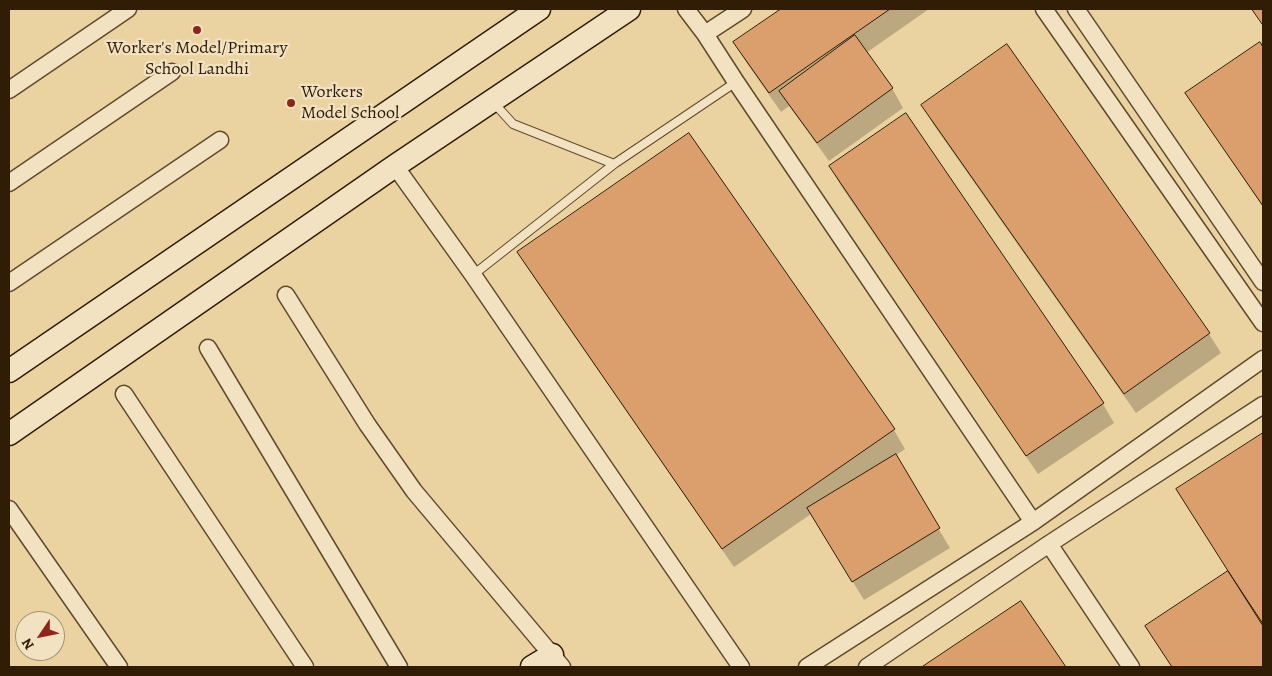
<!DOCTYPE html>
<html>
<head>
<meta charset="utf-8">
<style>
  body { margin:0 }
  #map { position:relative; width:1272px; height:676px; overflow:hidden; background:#ebd3a1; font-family:Alegreya,serif }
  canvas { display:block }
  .frame { position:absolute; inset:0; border:10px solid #311c05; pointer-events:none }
  .north { position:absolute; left:15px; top:611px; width:50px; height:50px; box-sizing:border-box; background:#f2e2c2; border:1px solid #a59376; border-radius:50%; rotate:236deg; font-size:14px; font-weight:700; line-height:20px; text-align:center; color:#311c05 }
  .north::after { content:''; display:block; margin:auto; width:18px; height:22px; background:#8f2418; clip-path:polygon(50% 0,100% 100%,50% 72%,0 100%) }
</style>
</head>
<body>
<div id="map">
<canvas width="1272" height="676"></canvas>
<div class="frame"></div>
<div class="north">N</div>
</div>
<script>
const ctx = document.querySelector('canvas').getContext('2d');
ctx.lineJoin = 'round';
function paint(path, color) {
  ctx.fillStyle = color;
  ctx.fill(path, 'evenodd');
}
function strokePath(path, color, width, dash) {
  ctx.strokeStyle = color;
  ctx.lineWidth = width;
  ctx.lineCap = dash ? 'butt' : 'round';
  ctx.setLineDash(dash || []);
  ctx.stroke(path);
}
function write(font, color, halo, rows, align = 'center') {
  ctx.font = font + ' Alegreya,serif';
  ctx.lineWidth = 4.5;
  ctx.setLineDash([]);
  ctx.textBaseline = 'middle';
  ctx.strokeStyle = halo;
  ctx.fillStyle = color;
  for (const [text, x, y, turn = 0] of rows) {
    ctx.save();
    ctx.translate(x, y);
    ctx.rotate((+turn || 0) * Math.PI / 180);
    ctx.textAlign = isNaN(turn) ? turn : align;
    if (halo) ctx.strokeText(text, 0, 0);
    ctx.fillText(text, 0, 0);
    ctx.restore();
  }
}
paint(new Path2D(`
  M 783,9 L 929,9 L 866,53 L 892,88 L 903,108 L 829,161 L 789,106 L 781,112 L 746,62 L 735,42 Z
  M 1260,44 L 1263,49 L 1263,207 L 1198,112 L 1187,93 Z
  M 1007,45 L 1209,334 L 1221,353 L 1136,413 L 933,124 L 922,105 Z
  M 830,166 L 1103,404 L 1114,423 L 1038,474 L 841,186 Z
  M 519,253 L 894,430 L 905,449 L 895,456 L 950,548 L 864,600 L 811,514 L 734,567 L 530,272 Z
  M 1263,434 L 1263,667 L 1172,667 L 1147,627 L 1229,572 L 1177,490 Z
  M 1020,602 L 1064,667 L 924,667 Z`), '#0003');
const building = new Path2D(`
  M 781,9 L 890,9 L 769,93 L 733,42 Z
  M 1252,9 L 1263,9 L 1263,25 Z
  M 855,35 L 893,88 L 817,143 L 779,91 Z
  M 1260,42 L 1263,47 L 1263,206 L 1185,93 Z
  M 1007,44 L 1210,333 L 1124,394 L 921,105 Z
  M 906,113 L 1104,403 L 1026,456 L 829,166 Z
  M 689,133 L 895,429 L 722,549 L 517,252 Z
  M 1263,433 L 1263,626 L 1176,489 Z
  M 896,454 L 940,528 L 852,582 L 807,508 Z
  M 1228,571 L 1263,624 L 1263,667 L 1172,667 L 1145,626 Z
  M 1021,601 L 1066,667 L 922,667 Z`);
paint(building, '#db9f6e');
strokePath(building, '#311c05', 1);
const lane = new Path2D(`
  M 493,102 L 513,124 L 614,164
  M 473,275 L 614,164 L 736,82`);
const street = new Path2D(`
  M 686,9 L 705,34 L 736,82 L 1033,522
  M 1044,9 L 1263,323
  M 1076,9 L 1263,282
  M 705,34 L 743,9
  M 9,90 L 128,9
  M 395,166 L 473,275 L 741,667
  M 9,183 L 172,72
  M 9,283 L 220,140
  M 286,295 L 367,424 L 414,491 L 562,667
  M 208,348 L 399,667
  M 124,394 L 305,667
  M 9,509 L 119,667
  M 1049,544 L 1131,667
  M 807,667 L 1033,522 L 1263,359
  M 867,667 L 1049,544 L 1263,405`);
const secondary = new Path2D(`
  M 9,371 L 539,9
  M 9,434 L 395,166 L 629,9
  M 532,667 L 552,655`);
strokePath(lane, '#604a2c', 10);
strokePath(street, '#604a2c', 19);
strokePath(secondary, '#311c05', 25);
strokePath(lane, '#f2e2c2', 8);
strokePath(street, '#f2e2c2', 16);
strokePath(secondary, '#f2e2c2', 22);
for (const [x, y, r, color] of [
  [197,30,5,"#8f2418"],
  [291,103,5,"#8f2418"]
]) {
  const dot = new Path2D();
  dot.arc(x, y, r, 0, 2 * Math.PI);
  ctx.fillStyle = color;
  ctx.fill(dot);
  strokePath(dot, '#f2e2c2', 2);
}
write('18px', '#311c05', '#f2e2c2', [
  ["Worker's Model/Primary",197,49],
  ["School Landhi",197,70],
  ["Workers",301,93,"left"],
  ["Model School",301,114,"left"]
]);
</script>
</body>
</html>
